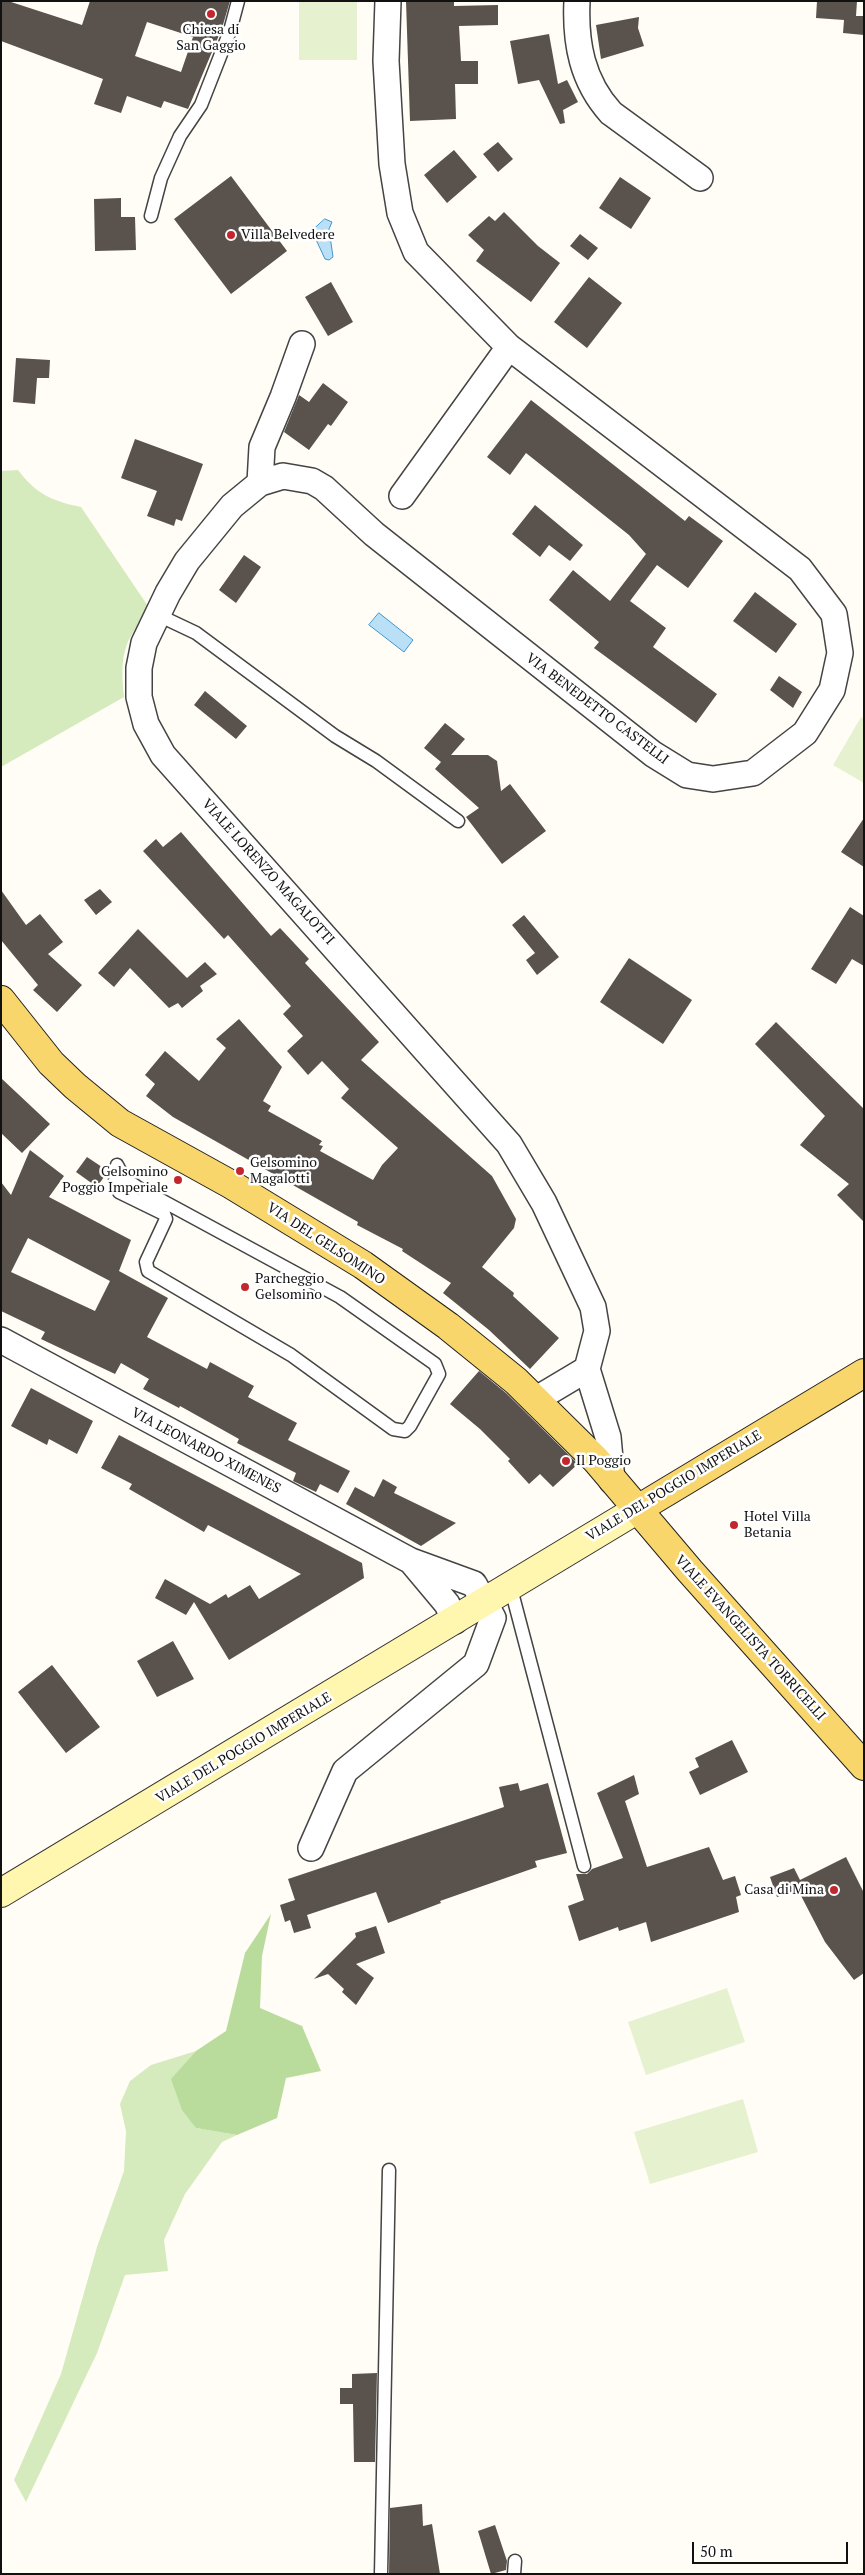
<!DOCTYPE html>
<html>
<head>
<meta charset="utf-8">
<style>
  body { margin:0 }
  #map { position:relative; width:865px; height:2575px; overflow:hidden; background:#fffdf5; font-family:"PT Serif",serif }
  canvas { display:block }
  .frame { position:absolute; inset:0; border:2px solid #111; pointer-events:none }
  .scale { position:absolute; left:692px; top:2542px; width:156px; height:22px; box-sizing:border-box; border:2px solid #111; border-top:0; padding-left:6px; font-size:15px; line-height:18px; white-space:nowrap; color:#111; -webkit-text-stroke:4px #fff; paint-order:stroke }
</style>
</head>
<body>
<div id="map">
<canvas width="865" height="2575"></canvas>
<div class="frame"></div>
<div class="scale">50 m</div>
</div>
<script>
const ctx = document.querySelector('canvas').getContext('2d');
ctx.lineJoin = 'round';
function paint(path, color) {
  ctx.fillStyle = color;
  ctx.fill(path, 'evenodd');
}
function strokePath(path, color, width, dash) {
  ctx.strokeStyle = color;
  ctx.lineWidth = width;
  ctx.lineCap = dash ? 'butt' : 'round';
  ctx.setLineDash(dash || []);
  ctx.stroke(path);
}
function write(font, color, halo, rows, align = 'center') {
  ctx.font = font + ' "PT Serif",serif';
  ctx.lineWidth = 5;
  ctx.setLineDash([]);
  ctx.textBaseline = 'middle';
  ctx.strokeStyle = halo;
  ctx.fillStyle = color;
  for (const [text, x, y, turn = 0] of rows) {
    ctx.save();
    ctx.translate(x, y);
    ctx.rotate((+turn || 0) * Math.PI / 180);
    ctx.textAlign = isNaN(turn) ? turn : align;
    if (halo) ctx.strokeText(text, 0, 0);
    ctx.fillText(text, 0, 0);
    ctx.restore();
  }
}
paint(new Path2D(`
  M 18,470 C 36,494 52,501 81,507 L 152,612 C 122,637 120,659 124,697 L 1,767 L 1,471 Z
  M 196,2051 L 172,2079 L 196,2128 L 237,2135 L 222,2142 L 185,2194 L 164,2240 L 168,2271 L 125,2275 L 97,2353 L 26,2502 L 14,2480 L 61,2374 L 97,2247 L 124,2171 L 126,2131 L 120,2104 L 130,2081 L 151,2065 Z`), '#d5ebbd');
paint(new Path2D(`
  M 271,1914 L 262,1956 L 260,2008 L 302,2026 L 321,2071 L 286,2078 L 277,2118 L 237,2135 L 196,2128 L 182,2110 L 171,2079 L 196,2051 L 226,2031 L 245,1953 Z`), '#b9dc9c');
paint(new Path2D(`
  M 299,1 L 357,1 L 357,60 L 299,60 Z
  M 861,717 L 864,719 L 864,783 L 833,765 Z
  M 727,1988 L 745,2042 L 646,2075 L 628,2022 Z
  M 743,2099 L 758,2152 L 650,2184 L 634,2132 Z`), '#e6f2cf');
const water = new Path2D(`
  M 325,219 L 332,222 L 329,229 L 333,257 L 329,260 L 325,259 L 312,231 Z
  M 379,613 L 413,640 L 404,652 L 369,625 Z`);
paint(water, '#b9e0f7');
strokePath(water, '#3f96cf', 1);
paint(new Path2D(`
  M 1,1 L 8,1 L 82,25 L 90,1 L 230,1 L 222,28 L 188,109 L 164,101 L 161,108 L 127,96 L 121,113 L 94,104 L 103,79 L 1,41 ZM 147,22 L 193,37 L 181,72 L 135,56 Z
  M 406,1 L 454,1 L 454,6 L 498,5 L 498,25 L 459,26 L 461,61 L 478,61 L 478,84 L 455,84 L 456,119 L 410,121 Z
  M 817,1 L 857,1 L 856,16 L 864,16 L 864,35 L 843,33 L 844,20 L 816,18 Z
  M 639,17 L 638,28 L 644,46 L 601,59 L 596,25 Z
  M 549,34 L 558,84 L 567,80 L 578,102 L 563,110 L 565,123 L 560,124 L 539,80 L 518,84 L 510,41 Z
  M 498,142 L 513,159 L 498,172 L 483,154 Z
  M 454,150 L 477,177 L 447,203 L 424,175 Z
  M 231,176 L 287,251 L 231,294 L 174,219 Z
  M 620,177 L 651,198 L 631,229 L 599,208 Z
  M 121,198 L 121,217 L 135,217 L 136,250 L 95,251 L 94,199 Z
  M 504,212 L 538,246 L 560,263 L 531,302 L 476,261 L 484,250 L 468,235 L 489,216 L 495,221 Z
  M 580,234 L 598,248 L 588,260 L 570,246 Z
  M 589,277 L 622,303 L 587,348 L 554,322 Z
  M 331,282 L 353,322 L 328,336 L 305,297 Z
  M 16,358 L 50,360 L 49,378 L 37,378 L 35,404 L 13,402 Z
  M 323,383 L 348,402 L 331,426 L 328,424 L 309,450 L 284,432 L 299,395 L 309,402 Z
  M 531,400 L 685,521 L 689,516 L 723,541 L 688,588 L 657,565 L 630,601 L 666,628 L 653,647 L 717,694 L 696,723 L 594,648 L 599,642 L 549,600 L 573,570 L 610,601 L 646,554 L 629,535 L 526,453 L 510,475 L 487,457 Z
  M 135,439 L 203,464 L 182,521 L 176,519 L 174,526 L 147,516 L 157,491 L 121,478 Z
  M 535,505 L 583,545 L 570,561 L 549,545 L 540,557 L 512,534 Z
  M 244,555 L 261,567 L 236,603 L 219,590 Z
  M 755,592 L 797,624 L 776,653 L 733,621 Z
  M 779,676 L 802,692 L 793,708 L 770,690 Z
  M 205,691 L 247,726 L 236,739 L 194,705 Z
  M 445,723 L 465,739 L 451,755 L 488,755 L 497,761 L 501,791 L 510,784 L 546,831 L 502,864 L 466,817 L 479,808 L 435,769 L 441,762 L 424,748 Z
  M 864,818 L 864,867 L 841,852 Z
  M 181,832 L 271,936 L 280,928 L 309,959 L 305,963 L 379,1042 L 361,1060 L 492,1176 L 516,1219 L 514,1228 L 482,1267 L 514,1293 L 513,1296 L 559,1338 L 530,1369 L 489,1330 L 443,1293 L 451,1283 L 402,1251 L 403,1249 L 357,1225 L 358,1222 L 173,1117 L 146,1096 L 155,1084 L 145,1075 L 165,1051 L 199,1081 L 226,1048 L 216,1039 L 239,1019 L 282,1067 L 263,1101 L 271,1106 L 268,1111 L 322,1141 L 319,1145 L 323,1146 L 320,1151 L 373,1180 L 382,1165 L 398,1148 L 341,1098 L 349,1089 L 322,1061 L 308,1075 L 287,1051 L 303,1036 L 283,1014 L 291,1006 L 228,935 L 224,939 L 143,851 L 156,839 L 163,847 Z
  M 100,889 L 112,902 L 96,915 L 84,900 Z
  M 1,890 L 26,925 L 40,914 L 63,942 L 48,954 L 82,985 L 57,1012 L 33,990 L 38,985 L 1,940 Z
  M 850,907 L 864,916 L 864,966 L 852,959 L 836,984 L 811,969 Z
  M 524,915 L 559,957 L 537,975 L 526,960 L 535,953 L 512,925 Z
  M 138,929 L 187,978 L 205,962 L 217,974 L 200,986 L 203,991 L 182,1008 L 178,1003 L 169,1008 L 130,968 L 114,987 L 98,973 Z
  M 629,958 L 692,1000 L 663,1044 L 600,1002 Z
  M 776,1022 L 864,1109 L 864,1222 L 837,1195 L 849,1184 L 800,1145 L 825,1116 L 755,1044 Z
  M 1,1078 L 50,1124 L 22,1153 L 1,1133 Z
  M 30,1150 L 64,1176 L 49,1197 L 131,1240 L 119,1271 L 168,1298 L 147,1337 L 207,1369 L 210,1362 L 254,1386 L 248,1397 L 297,1423 L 288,1440 L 350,1471 L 338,1493 L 320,1484 L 316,1492 L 293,1481 L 296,1473 L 237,1443 L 239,1439 L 180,1406 L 179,1408 L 143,1389 L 149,1379 L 121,1363 L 115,1374 L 41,1339 L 45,1332 L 1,1311 L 1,1182 L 11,1195 ZM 28,1238 L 110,1281 L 95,1311 L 11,1272 Z
  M 87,1157 L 108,1171 L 97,1187 L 76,1172 Z
  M 479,1371 L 506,1393 L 578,1464 L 553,1487 L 540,1474 L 529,1484 L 508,1461 L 510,1459 L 480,1429 L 450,1404 Z
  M 31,1388 L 93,1421 L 77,1454 L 49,1439 L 47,1445 L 11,1426 Z
  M 119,1435 L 362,1563 L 364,1578 L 229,1660 L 194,1602 L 186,1615 L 155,1598 L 165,1579 L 210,1604 L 226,1594 L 228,1598 L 250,1585 L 259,1599 L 301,1574 L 208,1525 L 204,1532 L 129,1489 L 132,1484 L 101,1468 Z
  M 383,1479 L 397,1487 L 394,1493 L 456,1523 L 421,1546 L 346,1504 L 355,1487 L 374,1497 Z
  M 173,1641 L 194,1679 L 157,1697 L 137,1661 Z
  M 52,1665 L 100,1727 L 66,1753 L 18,1692 Z
  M 732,1740 L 748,1772 L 700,1795 L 689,1772 L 699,1767 L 695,1758 Z
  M 634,1775 L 639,1794 L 625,1801 L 647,1867 L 709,1847 L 723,1880 L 735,1876 L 741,1895 L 736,1897 L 739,1912 L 651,1942 L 646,1922 L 619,1931 L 618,1927 L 579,1941 L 568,1906 L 584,1900 L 576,1874 L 587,1874 L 592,1869 L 623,1858 L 597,1793 Z
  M 518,1783 L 520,1791 L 548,1783 L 567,1853 L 535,1861 L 537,1867 L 440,1901 L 441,1903 L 388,1923 L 376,1892 L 307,1915 L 311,1928 L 294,1933 L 290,1920 L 285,1922 L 280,1905 L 295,1900 L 288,1879 L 504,1807 L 499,1787 Z
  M 846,1857 L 864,1893 L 864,1973 L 854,1980 L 825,1942 L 798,1890 L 777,1897 L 770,1877 L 794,1868 L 800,1880 Z
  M 376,1926 L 385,1953 L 356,1964 L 374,1978 L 356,2005 L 342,1992 L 344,1989 L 328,1974 L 314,1979 L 356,1937 L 355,1933 Z
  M 377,2373 L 375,2462 L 354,2462 L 353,2404 L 340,2404 L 340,2388 L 352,2388 L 352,2374 Z
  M 422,2504 L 423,2526 L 432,2524 L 440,2574 L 389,2574 L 390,2508 Z
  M 495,2525 L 507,2561 L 506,2570 L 491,2574 L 478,2531 Z`), '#5a524d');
const lane = new Path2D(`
  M 151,216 L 161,178 L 180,136 L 201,105 L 230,31 L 238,1
  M 158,615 L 196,633 L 335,736 L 376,761 L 458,821
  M 117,1165 L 124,1178 L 137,1187 L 340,1297 L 435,1364 L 439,1374 L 410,1426 L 405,1431 L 393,1429 L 291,1355 L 148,1271 L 146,1262 L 166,1219 L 164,1214 L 119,1192 L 115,1181 Z
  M 510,1585 L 584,1866
  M 381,2574 L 389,2170
  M 514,2574 L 515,2561`);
const street = new Path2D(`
  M 388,1 L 386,61 L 392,164 L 400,213 L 416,252 L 509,347 L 800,569 L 834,614 L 840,653 L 832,690 L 805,733 L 753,773 L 713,779 L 687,775 L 653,754 L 374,534 L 324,488 L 312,481 L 283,476 L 260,483 L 232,506 L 187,561 L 168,593 L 144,643 L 139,668 L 139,697 L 146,724 L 163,755 L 509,1144 L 544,1203 L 593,1307 L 597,1331 L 587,1369 L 608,1437 L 612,1481
  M 577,1 C 575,43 582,81 611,113 L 700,178
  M 260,483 L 262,447 L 283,397 L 302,344
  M 402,496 L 509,347
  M 1,1340 L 411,1561 L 474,1584 L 493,1618 L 476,1664 L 345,1771 L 311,1848
  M 535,1400 L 587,1369
  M 411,1561 L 447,1604 L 455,1621`);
const secondary = new Path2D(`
  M 1,1893 L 638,1509`);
const primary = new Path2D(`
  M 1,1000 L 51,1063 L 75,1086 L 120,1123 L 232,1185 L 363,1265 L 448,1326 L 516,1381 L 596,1460 L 690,1571 L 864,1766
  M 638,1509 L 864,1373`);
strokePath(lane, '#444', 15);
strokePath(street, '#444', 28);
strokePath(secondary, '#333', 30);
strokePath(primary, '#222', 30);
strokePath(lane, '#fff', 12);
strokePath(street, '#fff', 25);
strokePath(secondary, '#fff6b0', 28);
strokePath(primary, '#f9d66b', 28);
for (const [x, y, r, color] of [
  [211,14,5,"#c4262e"],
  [231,235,5,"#c4262e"],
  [240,1171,5,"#c4262e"],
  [178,1180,5,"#c4262e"],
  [245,1287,5,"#c4262e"],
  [566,1461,5,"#c4262e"],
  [734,1525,5,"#c4262e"],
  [834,1890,5,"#c4262e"]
]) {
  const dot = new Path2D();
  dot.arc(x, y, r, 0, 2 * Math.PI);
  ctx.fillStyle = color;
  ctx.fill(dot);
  strokePath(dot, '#fff', 2);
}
write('14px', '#111', '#fff', [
  ["Chiesa di",211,30,"center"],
  ["San Gaggio",211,46,"center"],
  ["Villa Belvedere",241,235],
  ["Gelsomino",250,1163],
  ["Magalotti",250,1179],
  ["Gelsomino",168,1172,"right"],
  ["Poggio Imperiale",168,1188,"right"],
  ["Parcheggio",255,1279],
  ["Gelsomino",255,1295],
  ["Il Poggio",576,1461],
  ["Hotel Villa",744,1517],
  ["Betania",744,1533],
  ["Casa di Mina",824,1890,"right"]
], 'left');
write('14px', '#111', '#fff', [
  ["VIA BENEDETTO CASTELLI",597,709,37],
  ["VIALE LORENZO MAGALOTTI",268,872,48],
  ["VIA DEL GELSOMINO",326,1244,33],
  ["VIA LEONARDO XIMENES",206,1451,28],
  ["VIALE DEL POGGIO IMPERIALE",674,1486,-31],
  ["VIALE EVANGELISTA TORRICELLI",750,1638,48],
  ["VIALE DEL POGGIO IMPERIALE",244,1748,-31]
]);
</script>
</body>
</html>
